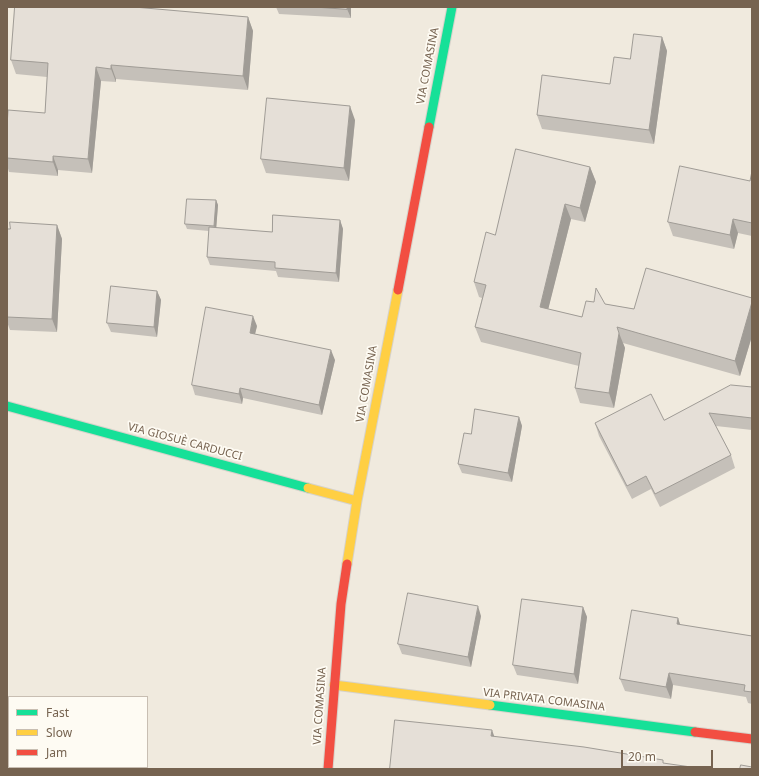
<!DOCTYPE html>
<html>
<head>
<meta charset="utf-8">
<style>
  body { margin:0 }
  #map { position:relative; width:759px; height:776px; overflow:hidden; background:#f8f6f0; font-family:"Noto Sans",sans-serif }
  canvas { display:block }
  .frame { position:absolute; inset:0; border:8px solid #766350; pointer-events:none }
  .legend { position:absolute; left:8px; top:696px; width:140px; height:72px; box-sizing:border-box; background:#fefbf3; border:1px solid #c8beb2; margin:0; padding:5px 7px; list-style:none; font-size:12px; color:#766350 }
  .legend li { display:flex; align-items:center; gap:8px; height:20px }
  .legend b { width:20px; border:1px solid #c8beb2 }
  .scale { position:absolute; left:621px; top:750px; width:92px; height:18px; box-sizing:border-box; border:2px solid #766350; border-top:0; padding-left:5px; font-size:12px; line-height:14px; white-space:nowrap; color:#766350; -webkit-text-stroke:3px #fefbf3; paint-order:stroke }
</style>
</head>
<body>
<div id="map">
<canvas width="759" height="776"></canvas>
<div class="frame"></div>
<ul class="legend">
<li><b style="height:5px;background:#16e098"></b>Fast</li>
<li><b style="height:5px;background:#ffcf43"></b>Slow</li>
<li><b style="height:5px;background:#f24e42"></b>Jam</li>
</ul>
<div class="scale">20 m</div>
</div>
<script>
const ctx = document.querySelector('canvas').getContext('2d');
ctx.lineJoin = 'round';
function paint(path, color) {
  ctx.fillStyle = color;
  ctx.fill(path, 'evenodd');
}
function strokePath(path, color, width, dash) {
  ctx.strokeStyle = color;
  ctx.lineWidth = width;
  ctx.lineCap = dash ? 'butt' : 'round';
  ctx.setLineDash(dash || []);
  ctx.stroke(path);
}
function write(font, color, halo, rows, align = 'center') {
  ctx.font = font + ' "Noto Sans",sans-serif';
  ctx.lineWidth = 3.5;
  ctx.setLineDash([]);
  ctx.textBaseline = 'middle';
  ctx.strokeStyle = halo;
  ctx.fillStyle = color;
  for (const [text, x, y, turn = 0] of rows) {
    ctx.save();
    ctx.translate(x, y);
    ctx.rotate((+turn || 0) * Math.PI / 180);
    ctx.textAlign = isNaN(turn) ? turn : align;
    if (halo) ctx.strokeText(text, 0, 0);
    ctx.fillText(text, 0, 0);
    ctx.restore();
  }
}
paint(new Path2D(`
  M 7,7 L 752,7 L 752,769 L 7,769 ZM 9,697 L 147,697 L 147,767 L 9,767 Z`), '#f0eade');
const fast = new Path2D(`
  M 429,127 L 452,7
  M 7,406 L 308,488
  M 490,705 L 695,732`);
const slow = new Path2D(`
  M 308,488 L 357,501
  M 347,564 L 357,501 L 398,290
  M 334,685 L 490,705`);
const jam = new Path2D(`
  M 398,290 L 429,127
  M 695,732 L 752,739
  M 328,769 L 341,604 L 347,564`);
strokePath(fast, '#d6d2ca', 11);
strokePath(slow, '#d6d2ca', 11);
strokePath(jam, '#d6d2ca', 11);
strokePath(fast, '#16e098', 9);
strokePath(slow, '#ffcf43', 9);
strokePath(jam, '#f24e42', 9);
paint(new Path2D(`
  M 15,7 L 140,7 L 140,8 L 248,17 L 253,31 L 248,90 L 116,79 L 116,82 L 101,81 L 92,173 L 58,170 L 58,176 L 9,172 L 7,165 L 7,126 L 45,113 L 47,77 L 16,74 L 11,60 Z
  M 276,7 L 351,7 L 351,18 L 279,14 Z
  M 662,37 L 667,51 L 654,144 L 542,129 L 537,115 L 610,84 L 630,59 Z
  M 355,120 L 349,181 L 266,173 L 261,159 Z
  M 590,167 L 596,182 L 585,222 L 571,219 L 548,309 L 582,317 L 605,304 L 634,309 L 752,298 L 752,336 L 740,376 L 623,343 L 625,348 L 614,408 L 580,403 L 575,388 L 579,366 L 481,342 L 475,327 L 482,298 L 479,297 L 474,282 L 495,235 Z
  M 752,171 L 752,236 L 738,233 L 734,249 L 673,236 L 668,222 L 750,181 Z
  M 216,200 L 218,205 L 216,228 L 272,232 L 340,220 L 343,229 L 339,282 L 278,277 L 276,271 L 210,265 L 207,257 L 209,231 L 187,229 L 185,224 Z
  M 57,225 L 62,239 L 57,332 L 10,330 L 7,322 L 7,229 Z
  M 157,291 L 161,300 L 157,337 L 111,332 L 107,323 Z
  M 257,326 L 255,334 L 335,360 L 322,415 L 243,398 L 242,404 L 195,395 L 192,385 Z
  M 752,387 L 752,430 L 716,426 L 731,455 L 735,468 L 660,507 L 651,489 L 632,499 L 599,436 L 595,423 L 664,420 Z
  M 519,417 L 522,426 L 512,482 L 462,473 L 458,464 L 471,434 Z
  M 583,607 L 587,617 L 578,684 L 517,675 L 513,665 Z
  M 481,616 L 471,667 L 402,654 L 398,644 Z
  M 678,618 L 680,625 L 752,636 L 752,704 L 748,703 L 746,697 L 673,685 L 671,699 L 625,691 L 620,679 Z`), '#c5c0b9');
paint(new Path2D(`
  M 347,7 L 351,7 L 351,18 L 347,9 Z
  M 248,17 L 253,31 L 248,90 L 243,76 Z
  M 662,37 L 667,51 L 654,144 L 649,130 Z
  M 111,65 L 116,79 L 116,82 L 111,69 Z
  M 96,67 L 101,81 L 92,173 L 88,159 Z
  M 350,106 L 355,120 L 349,181 L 344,168 Z
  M 53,156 L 58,170 L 58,176 L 53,162 Z
  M 590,167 L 596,182 L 585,222 L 580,208 Z
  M 216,200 L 218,205 L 216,231 L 214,226 Z
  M 565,204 L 571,219 L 545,322 L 540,307 Z
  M 733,219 L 738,233 L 734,249 L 730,235 Z
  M 340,220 L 343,229 L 339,282 L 336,273 Z
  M 57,225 L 62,239 L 57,332 L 52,319 Z
  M 157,291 L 161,300 L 157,337 L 154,327 Z
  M 752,302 L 752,336 L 740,376 L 735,361 Z
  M 253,316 L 257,326 L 253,342 L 250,333 Z
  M 619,333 L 625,348 L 614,408 L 609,393 Z
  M 331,350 L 335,360 L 322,415 L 319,405 Z
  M 240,388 L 243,398 L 242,404 L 239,394 Z
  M 519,417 L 522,426 L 512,482 L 508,473 Z
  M 478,606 L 481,616 L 471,667 L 468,657 Z
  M 583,607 L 587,617 L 578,684 L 574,674 Z
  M 678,618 L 682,630 L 677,624 Z
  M 669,673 L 673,685 L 671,699 L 666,687 Z
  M 492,730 L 496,741 L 491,736 Z`), '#a09c96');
const building = new Path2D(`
  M 15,7 L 134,7 L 248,17 L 243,76 L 111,65 L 111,69 L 96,67 L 88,159 L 53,156 L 53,162 L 7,158 L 7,126 L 8,110 L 45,113 L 48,63 L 11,60 Z
  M 315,7 L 347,7 L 347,9 Z
  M 634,34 L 662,37 L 649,130 L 537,115 L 542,75 L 610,84 L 614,57 L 630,59 Z
  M 267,98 L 350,106 L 344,168 L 261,159 Z
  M 516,149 L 590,167 L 580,208 L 565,204 L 540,307 L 582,317 L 586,301 L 594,302 L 596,288 L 605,304 L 634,309 L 646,268 L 752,298 L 752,302 L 735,361 L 617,327 L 619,333 L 609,393 L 575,388 L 581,353 L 475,327 L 486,285 L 474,282 L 486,232 L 495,235 Z
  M 680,166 L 750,181 L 752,171 L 752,223 L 733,219 L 730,235 L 668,222 Z
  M 187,199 L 216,200 L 214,226 L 185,224 Z
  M 273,215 L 340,220 L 336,273 L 275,268 L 275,262 L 207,257 L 209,227 L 272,232 Z
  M 10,222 L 57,225 L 52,319 L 7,317 L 7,229 L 10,229 Z
  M 111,286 L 157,291 L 154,327 L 107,323 Z
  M 206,307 L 253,316 L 250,333 L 331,350 L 319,405 L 240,388 L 239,394 L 192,385 Z
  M 731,385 L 752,387 L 752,418 L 709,413 L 731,455 L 655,494 L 646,476 L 627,486 L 595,423 L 651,394 L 664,420 Z
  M 475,409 L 519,417 L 508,473 L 458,464 L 464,433 L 471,434 Z
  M 408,593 L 478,606 L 468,657 L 398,644 Z
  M 522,599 L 583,607 L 574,674 L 513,665 Z
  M 632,610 L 678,618 L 677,624 L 752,636 L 752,692 L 744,691 L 745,685 L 669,673 L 666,687 L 620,679 Z
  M 395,720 L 492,730 L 491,736 L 584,747 L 663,760 L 663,763 L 705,769 L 390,769 Z
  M 741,765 L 752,767 L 752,769 L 740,769 Z`);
paint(building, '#e5dfd7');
strokePath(building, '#a09c96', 1);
write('11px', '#766350', '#fefbf3', [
  ["VIA COMASINA",428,66,-79],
  ["VIA COMASINA",367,384,-80],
  ["VIA GIOSUÈ CARDUCCI",185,442,15],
  ["VIA PRIVATA COMASINA",544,700,7],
  ["VIA COMASINA",320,706,-86]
]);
</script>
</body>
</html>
